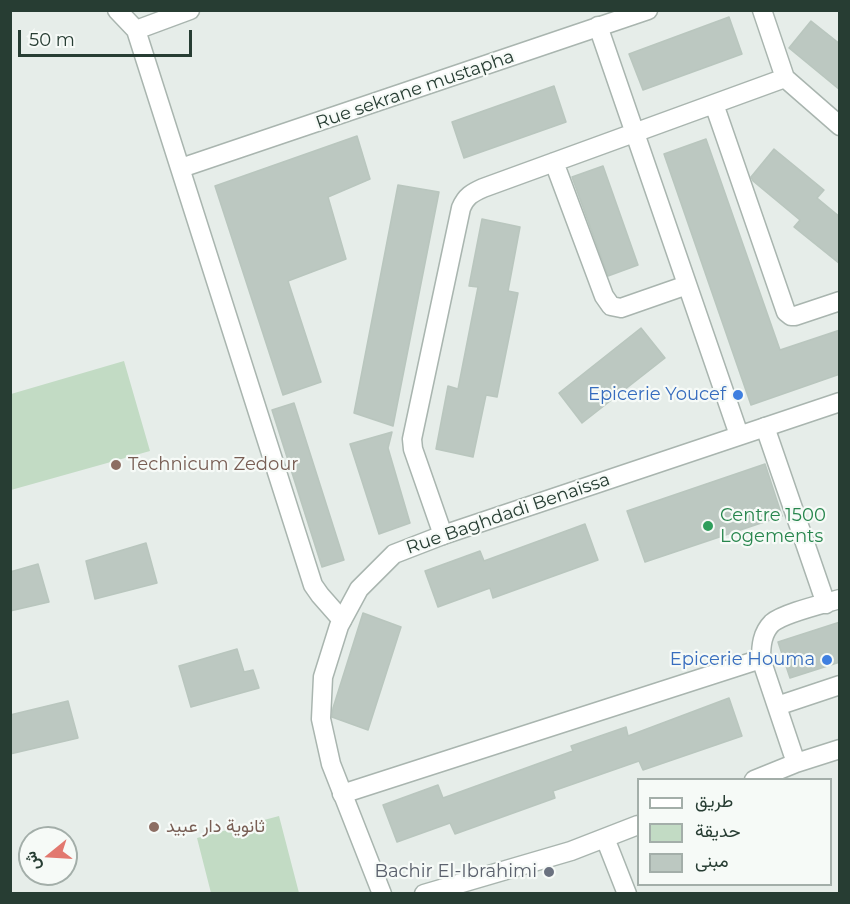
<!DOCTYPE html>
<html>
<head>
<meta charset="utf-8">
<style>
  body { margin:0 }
  #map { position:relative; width:850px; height:904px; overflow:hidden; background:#e6ede9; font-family:Montserrat,Vazirmatn,sans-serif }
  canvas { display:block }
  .frame { position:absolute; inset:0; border:12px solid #273d33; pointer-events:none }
  .legend { position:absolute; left:637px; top:778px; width:195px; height:108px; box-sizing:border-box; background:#f6faf7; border:2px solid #a3aea9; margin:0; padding:8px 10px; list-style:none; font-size:18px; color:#273d33 }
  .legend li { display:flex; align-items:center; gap:12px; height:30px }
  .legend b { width:30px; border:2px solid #a3aea9 }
  .north { position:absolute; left:18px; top:826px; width:60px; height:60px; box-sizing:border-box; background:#f6faf7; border:2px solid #a3aea9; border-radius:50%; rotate:252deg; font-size:16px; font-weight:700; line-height:24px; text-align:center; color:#273d33 }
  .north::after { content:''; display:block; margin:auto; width:21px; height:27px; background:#e2786f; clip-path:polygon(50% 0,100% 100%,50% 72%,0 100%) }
  .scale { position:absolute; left:18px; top:30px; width:174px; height:27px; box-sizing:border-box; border:3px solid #273d33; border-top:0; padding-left:8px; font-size:18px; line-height:21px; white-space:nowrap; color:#273d33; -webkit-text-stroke:4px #f6faf7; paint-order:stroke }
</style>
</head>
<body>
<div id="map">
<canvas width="850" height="904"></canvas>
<div class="frame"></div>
<ul class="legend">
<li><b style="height:8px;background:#fff"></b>طريق</li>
<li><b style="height:16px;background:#c2dbc4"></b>حديقة</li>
<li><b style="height:16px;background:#bcc8c1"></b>مبنى</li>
</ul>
<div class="north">ش</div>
<div class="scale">50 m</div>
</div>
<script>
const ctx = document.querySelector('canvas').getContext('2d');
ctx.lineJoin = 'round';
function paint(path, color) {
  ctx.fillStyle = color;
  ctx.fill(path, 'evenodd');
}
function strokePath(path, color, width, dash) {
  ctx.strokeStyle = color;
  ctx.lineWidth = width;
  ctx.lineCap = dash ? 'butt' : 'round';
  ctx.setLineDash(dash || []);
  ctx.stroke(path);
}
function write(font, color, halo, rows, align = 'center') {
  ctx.font = font + ' Montserrat,Vazirmatn,sans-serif';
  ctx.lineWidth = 4.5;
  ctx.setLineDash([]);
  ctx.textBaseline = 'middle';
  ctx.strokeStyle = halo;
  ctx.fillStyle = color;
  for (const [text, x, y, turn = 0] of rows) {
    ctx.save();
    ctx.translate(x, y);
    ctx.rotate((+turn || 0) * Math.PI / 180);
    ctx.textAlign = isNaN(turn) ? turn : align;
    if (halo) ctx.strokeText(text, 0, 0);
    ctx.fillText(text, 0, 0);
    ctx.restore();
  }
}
paint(new Path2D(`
  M 124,361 L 150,451 L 11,490 L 11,394 Z
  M 279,816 L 299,893 L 211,893 L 197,838 Z`), '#c2dbc4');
const building = new Path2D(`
  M 729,17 L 742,54 L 643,90 L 629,54 Z
  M 811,21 L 840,44 L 840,90 L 789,48 Z
  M 554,86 L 566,122 L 464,158 L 452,122 Z
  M 357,136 L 370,179 L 328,197 L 346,259 L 288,281 L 321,382 L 283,395 L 215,186 Z
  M 706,139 L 780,350 L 840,330 L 840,374 L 751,405 L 664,154 Z
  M 774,149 L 824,190 L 817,198 L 840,217 L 840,264 L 794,227 L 800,220 L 753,181 L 751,177 Z
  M 603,166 L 638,265 L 608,276 L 572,177 Z
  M 398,185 L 439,192 L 393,426 L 354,413 Z
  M 482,219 L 520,227 L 508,291 L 518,293 L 497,397 L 486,395 L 473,457 L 436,449 L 448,386 L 458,389 L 478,287 L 469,286 Z
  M 641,328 L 665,358 L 582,423 L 559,393 Z
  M 294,403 L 344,560 L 322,567 L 272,410 Z
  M 392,432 L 388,448 L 410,523 L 379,534 L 350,444 Z
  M 765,464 L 782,516 L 645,562 L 627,511 Z
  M 585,524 L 598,560 L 493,598 L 490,588 L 438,607 L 425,571 L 480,551 L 484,561 Z
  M 146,543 L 157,583 L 95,599 L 86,561 Z
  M 38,564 L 49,602 L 10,611 L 10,572 Z
  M 363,613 L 401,627 L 368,730 L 332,717 L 333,708 Z
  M 840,622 L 840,662 L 790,678 L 778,642 Z
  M 237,649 L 244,672 L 253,670 L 259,688 L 191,707 L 179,666 Z
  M 729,698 L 742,736 L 643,770 L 639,761 L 553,791 L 555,798 L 455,834 L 450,823 L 397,842 L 383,805 L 438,785 L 443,798 L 573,751 L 571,746 L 626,727 L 628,736 Z
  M 68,701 L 78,738 L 10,754 L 10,715 Z`);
paint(building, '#bcc8c1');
strokePath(building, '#b9c6be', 1.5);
const minor = new Path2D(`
  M 117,10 L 136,30 L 313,585 L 320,595 L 342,620
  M 762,10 L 785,78 L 840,126
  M 598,26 L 739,435
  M 136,30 L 190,10
  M 714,104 L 786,312 L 791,316 L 795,316 L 840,301
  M 554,162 L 604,296 L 611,306 L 621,308 L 687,285
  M 181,168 L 648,10
  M 765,427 L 826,604
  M 443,535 L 413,449 L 412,439 L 461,208 C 466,196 472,193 483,188 L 785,78
  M 761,659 C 761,646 762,633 772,623 C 784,613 823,604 840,599
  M 777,706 L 840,685
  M 754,780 L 796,763 L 840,749
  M 342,794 L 761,659 L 796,763
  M 605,838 L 627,894
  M 424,894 L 571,851 L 638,825`);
const tertiary = new Path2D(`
  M 382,894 L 331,764 L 321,719 L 323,677 L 339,626 L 359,589 L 394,554 L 443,535 L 840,402`);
strokePath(minor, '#a9b5af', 21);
strokePath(tertiary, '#a9b5af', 21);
strokePath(minor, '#fff', 18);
strokePath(tertiary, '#fff', 18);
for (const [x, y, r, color] of [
  [738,395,6,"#3f7fe0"],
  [116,465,6,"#8d6e63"],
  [708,526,6,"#2e9e5b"],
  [827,660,6,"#3f7fe0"],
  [154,827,6,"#8d6e63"],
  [549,872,6,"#6b7280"]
]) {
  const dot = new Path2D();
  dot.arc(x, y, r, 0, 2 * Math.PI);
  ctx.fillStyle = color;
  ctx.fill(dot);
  strokePath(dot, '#f6faf7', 2);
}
write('18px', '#273d33', '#f6faf7', [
  ["Rue sekrane mustapha",415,90,-19],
  ["Rue Baghdadi Benaissa",508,514,-19]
]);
write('18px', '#366cbe', '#f6faf7', [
  ["Epicerie Youcef",726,395],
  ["Epicerie Houma",815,660]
], 'right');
write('18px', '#785e54', '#f6faf7', [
  ["Technicum Zedour",128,465],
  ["ثانوية دار عبيد",166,827]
], 'left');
write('18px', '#27864d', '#f6faf7', [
  ["Centre 1500",720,516],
  ["Logements",720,537]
], 'left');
write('18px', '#5b616d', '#f6faf7', [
  ["Bachir El-Ibrahimi",537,872]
], 'right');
</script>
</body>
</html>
